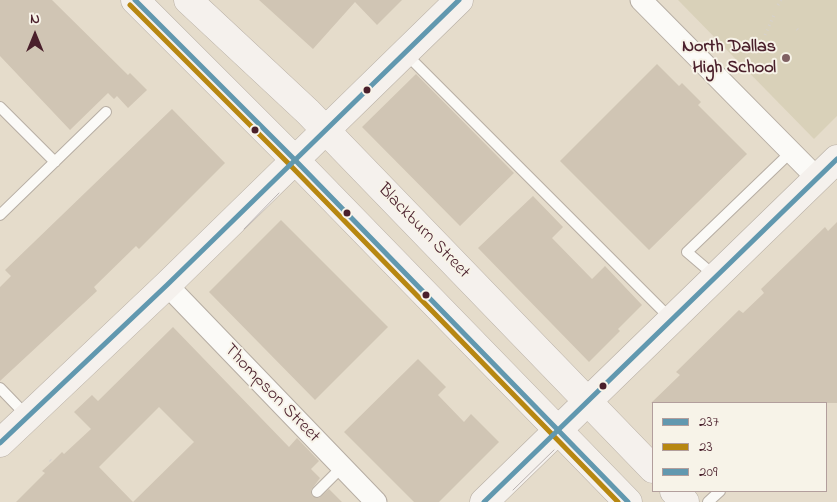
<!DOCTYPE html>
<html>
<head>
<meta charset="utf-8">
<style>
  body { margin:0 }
  #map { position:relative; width:837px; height:502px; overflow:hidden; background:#e5dccb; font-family:"Indie Flower",sans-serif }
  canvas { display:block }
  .legend { position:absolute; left:652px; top:402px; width:175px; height:90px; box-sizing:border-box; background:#f7f3e8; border:1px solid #b29e9c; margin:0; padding:6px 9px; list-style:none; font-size:15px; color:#4a1f2b }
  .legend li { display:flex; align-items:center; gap:10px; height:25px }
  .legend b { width:25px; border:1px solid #b29e9c }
  .north { position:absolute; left:10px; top:10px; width:50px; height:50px; -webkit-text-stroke:4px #f7f3e8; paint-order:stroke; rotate:0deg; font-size:14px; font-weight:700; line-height:20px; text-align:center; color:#4a1f2b }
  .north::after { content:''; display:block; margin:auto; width:18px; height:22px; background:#4a1f2b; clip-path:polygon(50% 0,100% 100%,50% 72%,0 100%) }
</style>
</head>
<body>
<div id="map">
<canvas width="837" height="502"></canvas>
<ul class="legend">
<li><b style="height:6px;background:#6198af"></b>237</li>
<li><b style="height:6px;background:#b78711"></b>23</li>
<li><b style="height:6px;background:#6198af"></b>209</li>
</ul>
<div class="north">N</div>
</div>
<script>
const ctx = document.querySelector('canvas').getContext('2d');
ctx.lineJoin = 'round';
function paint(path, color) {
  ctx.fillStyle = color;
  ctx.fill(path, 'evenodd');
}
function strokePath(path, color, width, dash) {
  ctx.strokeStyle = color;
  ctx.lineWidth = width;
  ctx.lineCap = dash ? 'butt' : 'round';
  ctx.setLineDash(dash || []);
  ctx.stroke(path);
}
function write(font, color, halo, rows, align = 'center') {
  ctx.font = font + ' "Indie Flower",sans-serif';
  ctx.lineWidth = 4;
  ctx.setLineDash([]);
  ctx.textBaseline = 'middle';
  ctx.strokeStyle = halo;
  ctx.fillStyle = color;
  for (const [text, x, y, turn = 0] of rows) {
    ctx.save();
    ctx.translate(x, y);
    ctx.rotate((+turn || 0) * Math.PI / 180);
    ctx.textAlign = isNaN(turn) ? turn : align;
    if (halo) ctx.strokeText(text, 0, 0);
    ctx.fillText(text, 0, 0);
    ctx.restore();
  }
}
paint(new Path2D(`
  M 678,0 L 837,0 L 837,116 L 814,139 Z`), '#d9d1b9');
paint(new Path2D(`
  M 0,0 L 52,0 L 128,75 L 130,73 L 147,90 L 128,108 L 117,96 L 114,99 L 108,93 L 70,130 L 0,56 Z
  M 259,0 L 402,0 L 377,25 L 355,2 L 313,49 Z
  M 657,64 L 679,86 L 682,83 L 701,102 L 698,105 L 747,154 L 649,250 L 560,161 Z
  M 416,74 L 514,173 L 460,226 L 362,127 Z
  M 172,109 L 225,163 L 139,249 L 136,246 L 94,287 L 97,291 L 0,381 L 0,287 L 11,276 L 5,270 Z
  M 533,196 L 563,227 L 552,238 L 592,279 L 605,266 L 642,305 L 618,329 L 620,331 L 589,362 L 478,248 Z
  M 281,220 L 388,327 L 315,400 L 209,292 Z
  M 837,222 L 837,403 L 651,403 L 680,375 L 676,372 L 739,310 L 743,313 L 764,293 L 761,289 L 825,227 L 828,231 Z
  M 173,327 L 289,447 L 297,438 L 319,461 L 311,469 L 320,478 L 311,490 L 312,496 L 319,498 L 329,489 L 342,502 L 16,502 L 45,473 L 42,471 L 52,462 L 62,452 L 64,454 L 91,429 L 74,412 L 92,395 L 98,401 ZM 159,407 L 194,442 L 133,502 L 99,467 Z
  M 418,359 L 446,387 L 438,395 L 464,422 L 471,414 L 499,442 L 439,502 L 414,502 L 344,432 Z`), '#d0c5b4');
const lane = new Path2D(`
  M 406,54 L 672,320
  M 0,107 L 55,162
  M 0,215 L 106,112
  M 715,276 L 687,252 L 791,152
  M 0,388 L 27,416
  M 317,492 L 342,467
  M 708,502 L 720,491`);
const street = new Path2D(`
  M 641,0 L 817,178
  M 167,285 L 376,502`);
const secondary = new Path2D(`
  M 135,0 L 295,160 L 628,502
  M 188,0 L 308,112 L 653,469
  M 0,443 L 167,285 L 459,0
  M 674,491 L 685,502
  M 484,502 L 837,159`);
strokePath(lane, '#b6ada3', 12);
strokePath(street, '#b6ada3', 23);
strokePath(secondary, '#b6ada3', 29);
strokePath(new Path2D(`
  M 778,5 L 781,0
  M 797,29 L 798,30
  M 765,35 L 775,13
  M 50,460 L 52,462`), '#d6d1cd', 3, [1, 4]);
strokePath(lane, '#fbfaf7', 10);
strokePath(street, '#fbfaf7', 21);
strokePath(secondary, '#f5f1ed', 28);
strokePath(new Path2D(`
  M 244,229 L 279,193
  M 513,490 L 554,450`), '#b9b2b2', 1);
strokePath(new Path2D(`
  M 135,0 L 295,160 L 628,502`), '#6198af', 5);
strokePath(new Path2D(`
  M 130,5 L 290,165 L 618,502`), '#b78711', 5);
strokePath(new Path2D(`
  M 0,443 L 167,285 L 459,0
  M 484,502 L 837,159`), '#6198af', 5);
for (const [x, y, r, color] of [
  [786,58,5,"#806163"],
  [367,90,4.5,"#4a1f2b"],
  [255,130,4.5,"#4a1f2b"],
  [347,213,4.5,"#4a1f2b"],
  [426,295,4.5,"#4a1f2b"],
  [603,386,4.5,"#4a1f2b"]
]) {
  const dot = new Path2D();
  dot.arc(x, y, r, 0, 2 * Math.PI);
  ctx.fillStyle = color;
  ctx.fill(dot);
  strokePath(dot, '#f7f3e8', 2);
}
write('bold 18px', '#4a1f2b', '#f7f3e8', [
  ["North Dallas",776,48],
  ["High School",776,69]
], 'right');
write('18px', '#4a1f2b', '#f7f3e8', [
  ["Blackburn Street",423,232,46],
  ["Thompson Street",271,394,46]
]);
</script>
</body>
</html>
